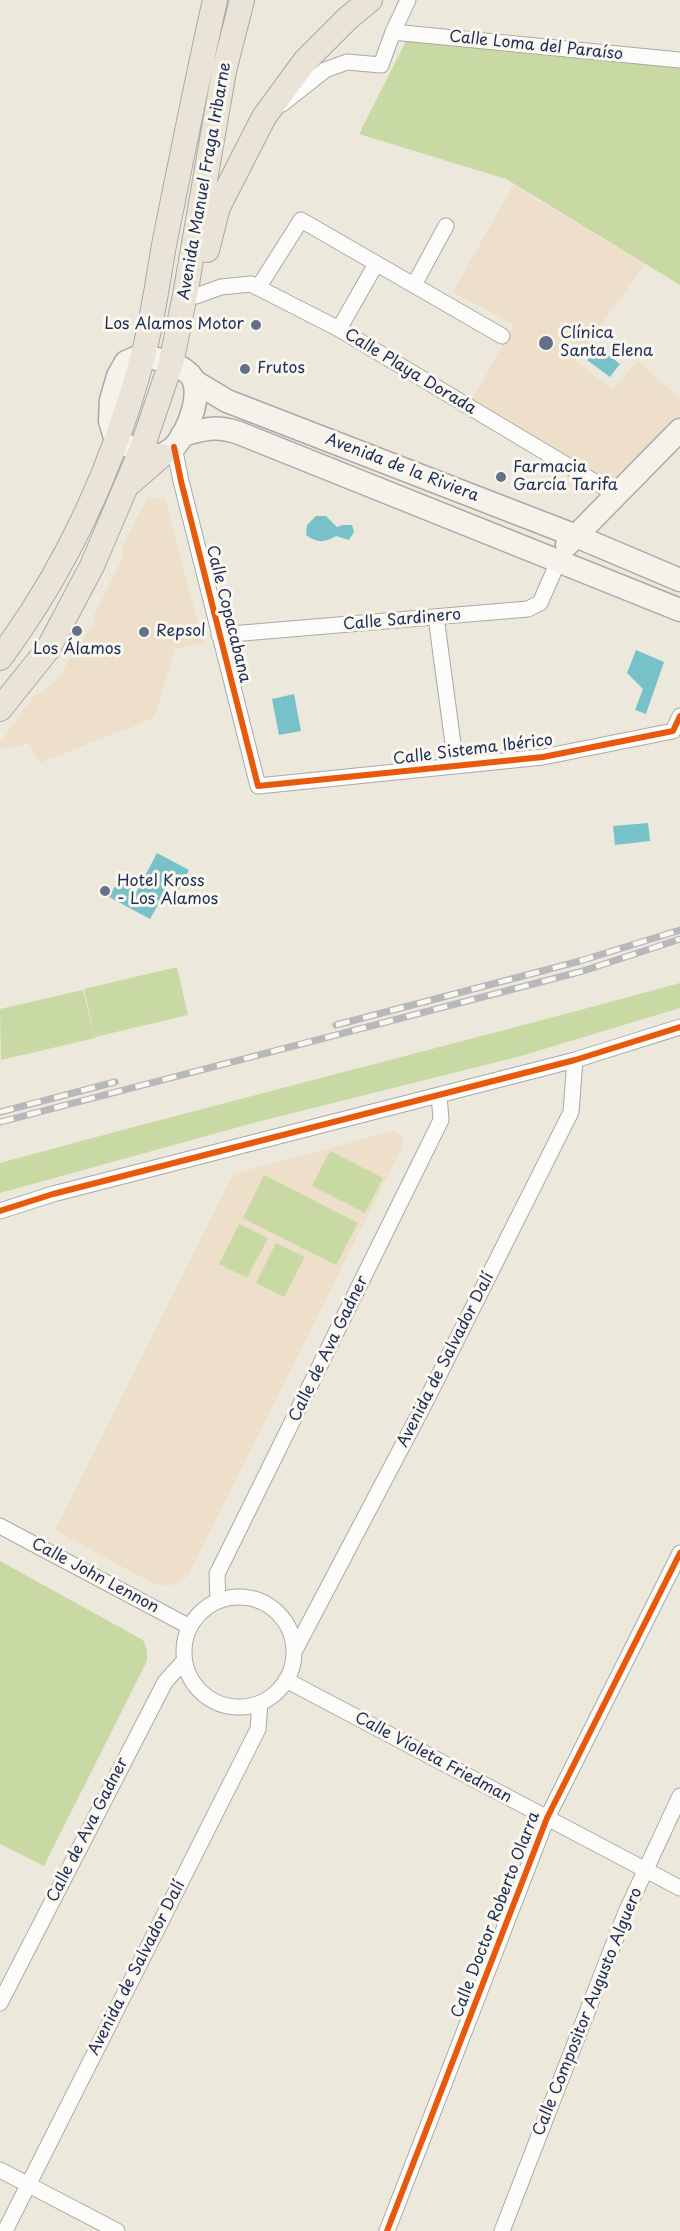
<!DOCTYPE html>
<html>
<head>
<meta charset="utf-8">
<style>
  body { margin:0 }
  canvas { display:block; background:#ede8dc }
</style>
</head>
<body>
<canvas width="680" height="2231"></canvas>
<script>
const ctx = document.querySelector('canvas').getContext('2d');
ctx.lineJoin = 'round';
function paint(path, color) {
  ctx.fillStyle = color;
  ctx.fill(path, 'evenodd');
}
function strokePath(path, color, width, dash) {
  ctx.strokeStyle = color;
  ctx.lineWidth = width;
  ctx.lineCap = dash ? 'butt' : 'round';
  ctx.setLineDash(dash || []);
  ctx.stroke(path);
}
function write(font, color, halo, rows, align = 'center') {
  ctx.font = font + ' "Playpen Sans",sans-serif';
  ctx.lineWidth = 6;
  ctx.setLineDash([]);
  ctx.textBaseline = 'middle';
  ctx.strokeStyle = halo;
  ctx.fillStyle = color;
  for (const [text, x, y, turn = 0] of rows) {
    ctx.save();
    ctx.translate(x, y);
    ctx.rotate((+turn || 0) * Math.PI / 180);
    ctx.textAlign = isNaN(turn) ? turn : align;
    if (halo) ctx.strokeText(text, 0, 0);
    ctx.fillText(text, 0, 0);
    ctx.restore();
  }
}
paint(new Path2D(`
  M 513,185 L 645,264 L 575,361 L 613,389 L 638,361 L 680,399 L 680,417 L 613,483 L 471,401 L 514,325 L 453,292 Z
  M 147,498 L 165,499 L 203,643 L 175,649 L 154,718 L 39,763 L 29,743 L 0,750 L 0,743 L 32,698 L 55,682 L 96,620 L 93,617 L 122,559 L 124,554 L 122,547 Z
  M 393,1131 L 402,1135 L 404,1138 L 401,1149 L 187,1577 L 174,1585 L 156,1585 L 55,1530 L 233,1174 Z`), '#eddfca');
paint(new Path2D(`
  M 407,39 L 680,68 L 680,285 L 506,179 L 359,134 Z
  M 177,967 L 188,1015 L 95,1037 L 84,989 Z
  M 680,983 L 680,1008 L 521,1056 L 257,1122 L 0,1193 L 0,1163 C 226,1101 454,1045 680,983 Z
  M 83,990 L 95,1038 L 1,1060 L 0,1009 Z
  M 330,1151 L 383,1178 L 365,1213 L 312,1186 Z
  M 264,1175 L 358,1223 L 336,1265 L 243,1218 Z
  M 239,1224 L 268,1238 L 247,1278 L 219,1264 Z
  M 276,1243 L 305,1257 L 284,1297 L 256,1283 Z
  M 0,1561 L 143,1640 L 147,1650 L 147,1661 L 44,1866 L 0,1844 Z`), '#c9d9a3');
paint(new Path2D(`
  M 598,347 L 620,364 L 610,377 L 587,360 Z
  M 316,516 L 326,516 L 337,527 L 343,525 L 352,525 L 354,532 L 349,540 L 336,536 C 324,543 317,543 306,535 L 307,525 Z
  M 636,650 L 664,662 L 646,714 L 635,710 L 643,689 L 627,673 Z
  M 294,694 L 301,731 L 279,735 L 272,699 Z
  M 648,823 L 650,841 L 615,845 L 613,826 Z
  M 157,853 L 189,870 L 178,891 L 168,887 L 150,919 L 109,897 L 118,881 L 137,891 Z`), '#77c2c8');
const street = new Path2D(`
  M 393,32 L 680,60
  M 282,104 L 325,70 L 347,62 L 381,65 L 393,32 L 408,0
  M 414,285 L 446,226
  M 258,288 L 301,220 L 502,336
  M 196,296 L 221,287 L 251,284 L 339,329 L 615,494
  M 339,329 L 376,264
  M 174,447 L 181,481 L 258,786 L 543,757 L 673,731 L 680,716
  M 436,617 L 456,766
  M 219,635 L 528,609 L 540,603 L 558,562
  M 0,1211 L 53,1194 L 575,1060 L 680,1027
  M 0,1526 L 190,1627
  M184 1652a55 55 0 1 1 110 0a55 55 0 1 1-110 0Z
  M 218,1601 L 217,1574 L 441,1120 L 439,1095
  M 294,1652 L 426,1401 L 571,1112 L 575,1060
  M 286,1680 L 680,1888
  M 0,2003 L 165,1682 L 184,1661
  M 0,2170 L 117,2231
  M 5,2231 L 258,1729 L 260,1703
  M 387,2231 L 547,1818 L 680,1553
  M 502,2231 L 626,1912 L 680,1796`);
const secondary = new Path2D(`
  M 143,355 C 158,360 175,362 187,372 C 207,386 188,434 173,448 C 169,451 165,453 161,456 L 141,451 L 116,441 L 110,421 L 111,400 L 118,376 L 126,362 Z
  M 197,383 L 227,401 L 576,536 L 680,580
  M 182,435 C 205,429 216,425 239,433 L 680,610
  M 567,545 L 680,430`);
const primary = new Path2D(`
  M 207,250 L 218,207 L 264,117 L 305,61 L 348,18 L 370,0
  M 130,483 L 161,456
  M 0,658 C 67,568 114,464 143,356 C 153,318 158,278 165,240 C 181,160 197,80 215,0
  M 0,709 L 48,649 L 92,566 L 141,451 L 171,363 L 185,295 L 224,71 L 242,0`);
strokePath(street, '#a9a9a8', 17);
strokePath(secondary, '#a9a9a8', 25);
strokePath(primary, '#a9a9a8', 26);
strokePath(street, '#fcfcfa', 15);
strokePath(secondary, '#f6f1eb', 22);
strokePath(primary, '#eae3d8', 24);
const rail = new Path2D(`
  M 336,1025 L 580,961 L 680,930
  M 0,1112 L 115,1082
  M 0,1122 L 583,971 L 680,939`);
strokePath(rail, '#b7b8bc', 7);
strokePath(rail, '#fbf7ec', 4.5, [14]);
strokePath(new Path2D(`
  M 174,447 L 181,481 L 258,786 L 543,757 L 673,731 L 680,716
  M 0,1211 L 53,1194 L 575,1060 L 680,1027
  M 387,2231 L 547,1818 L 680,1553`), '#e8590c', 6);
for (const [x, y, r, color] of [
  [256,325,6,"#64708a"],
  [546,343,8,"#64708a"],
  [245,369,6,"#64708a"],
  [501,477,6,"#64708a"],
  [77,631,6,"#64708a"],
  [144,632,6,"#64708a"],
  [105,891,6,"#64708a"]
]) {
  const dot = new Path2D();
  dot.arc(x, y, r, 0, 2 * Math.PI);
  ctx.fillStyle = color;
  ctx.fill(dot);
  strokePath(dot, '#fbf7ec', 2);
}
write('16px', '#1b2f5e', '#fbf7ec', [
  ["Calle Loma del Paraíso",536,46,6],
  ["Avenida Manuel Fraga Iribarne",205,181,-80],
  ["Calle Playa Dorada",410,372,31],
  ["Avenida de la Riviera",402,468,21],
  ["Calle Copacabana",228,614,76],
  ["Calle Sardinero",402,620,-5],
  ["Calle Sistema Ibérico",473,750,-7],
  ["Calle de Ava Gadner",329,1349,-64],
  ["Avenida de Salvador Dalí",446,1360,-63],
  ["Calle John Lennon",95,1576,28],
  ["Calle Violeta Friedman",433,1758,28],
  ["Calle de Ava Gadner",88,1830,-63],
  ["Calle Doctor Roberto Olarra",496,1915,-69],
  ["Avenida de Salvador Dalí",137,1968,-63],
  ["Calle Compositor Augusto Alguero",588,2012,-68]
]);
write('16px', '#1b2f5e', '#fbf7ec', [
  ["Los Alamos Motor",244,325,"right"],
  ["Clínica",560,334],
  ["Santa Elena",560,352],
  ["Frutos",257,369],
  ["Farmacia",513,468],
  ["García Tarifa",513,486],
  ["Repsol",156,632],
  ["Los Álamos",77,650,"center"],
  ["Hotel Kross",117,882],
  ["- Los Alamos",117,900]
], 'left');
</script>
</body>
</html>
